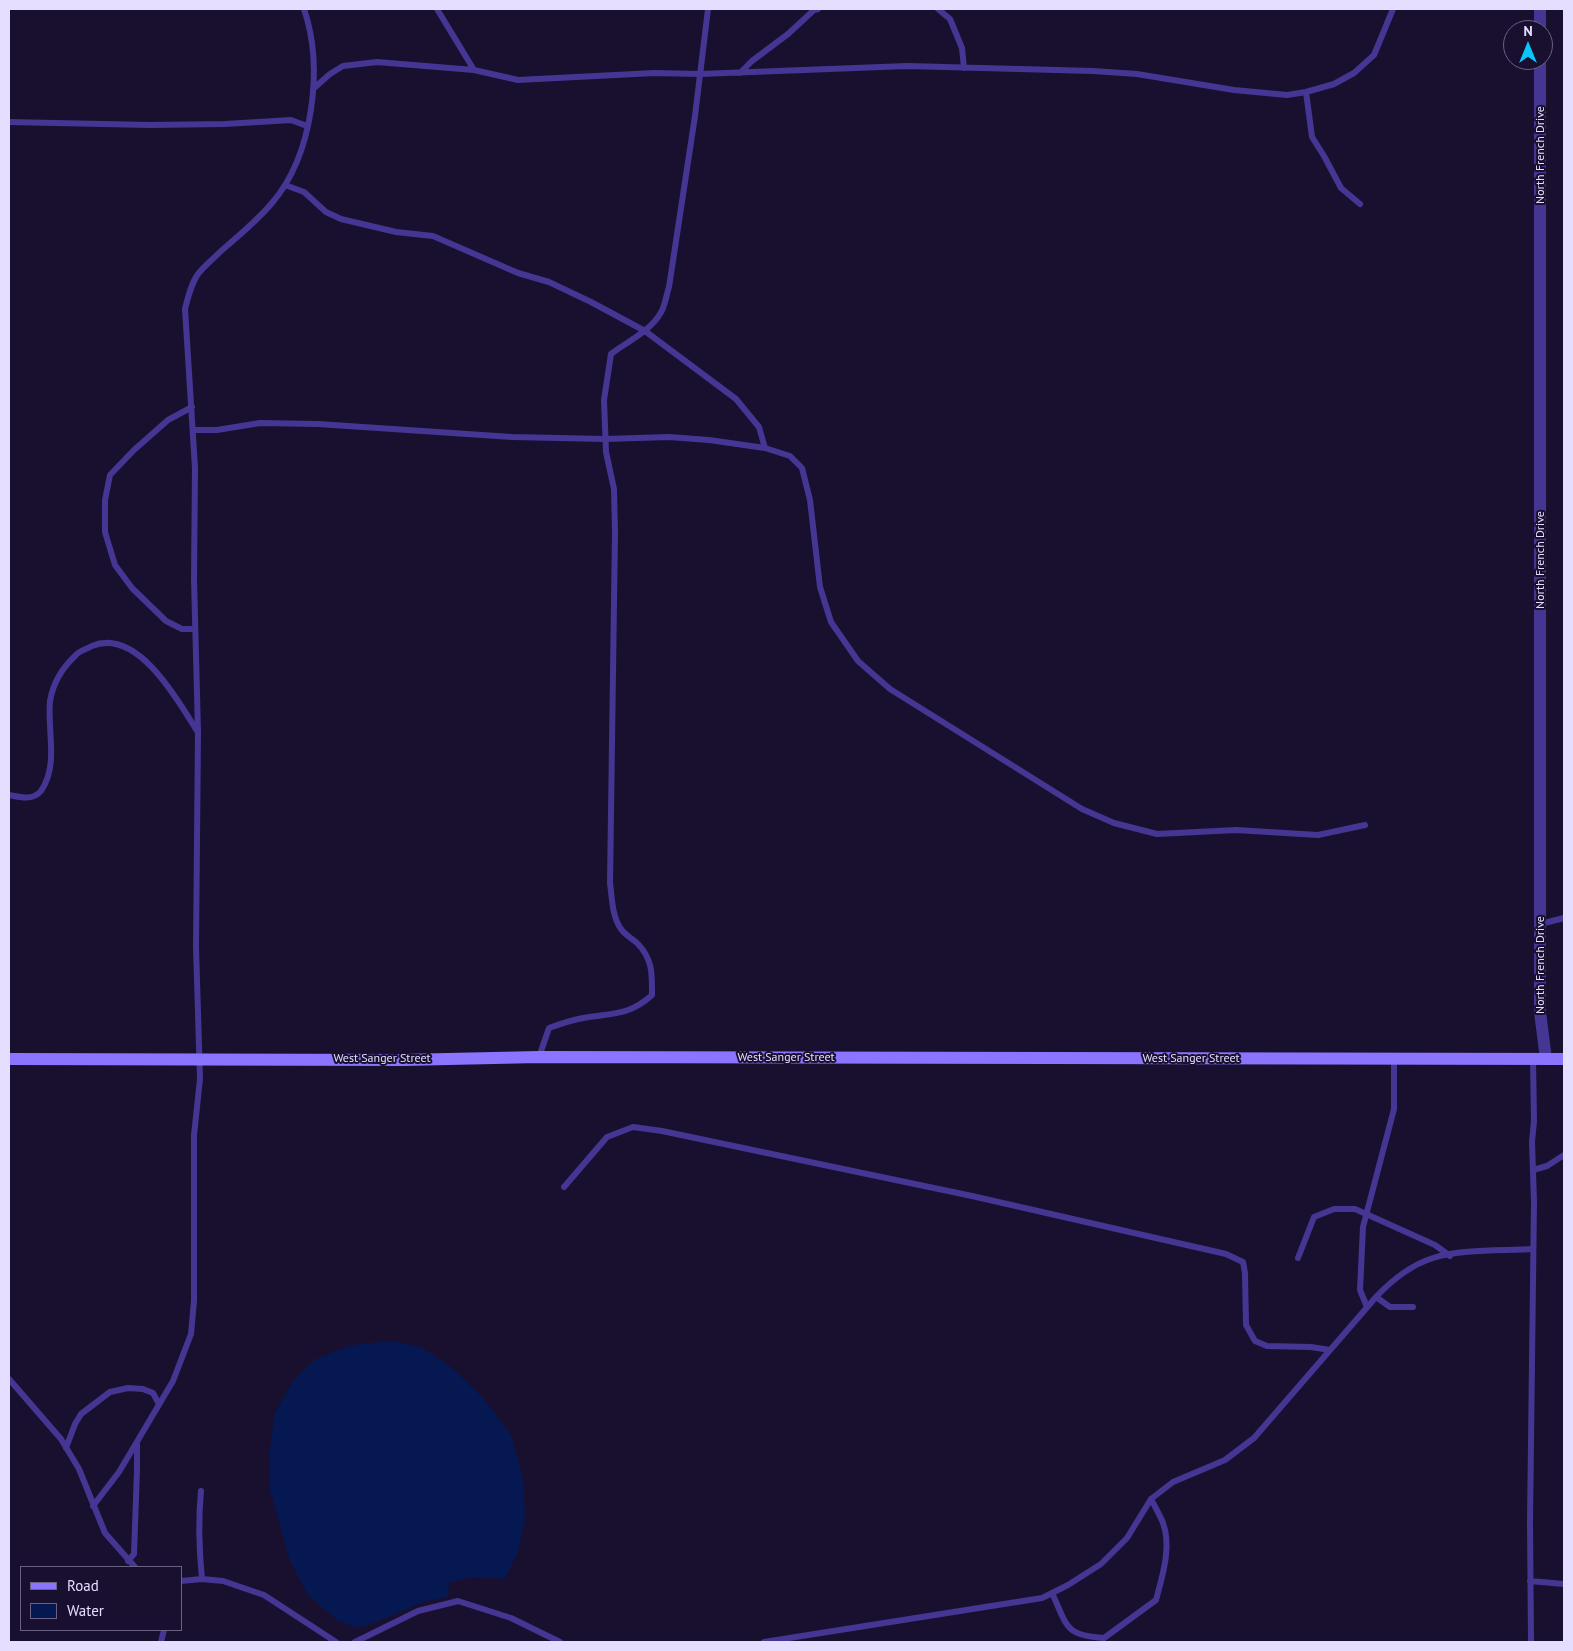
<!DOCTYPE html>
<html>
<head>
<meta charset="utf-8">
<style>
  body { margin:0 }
  #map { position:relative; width:1573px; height:1651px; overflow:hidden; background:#191030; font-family:"PT Sans",sans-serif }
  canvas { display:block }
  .frame { position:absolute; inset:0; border:10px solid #e6deff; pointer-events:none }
  .legend { position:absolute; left:20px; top:1566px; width:162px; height:65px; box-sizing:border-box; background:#191030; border:1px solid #6b6283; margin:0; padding:6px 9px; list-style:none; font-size:15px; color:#e6deff }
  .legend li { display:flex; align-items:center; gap:10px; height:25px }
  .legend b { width:25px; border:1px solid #6b6283 }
  .north { position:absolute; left:1503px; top:20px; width:50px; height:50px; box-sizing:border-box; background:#191030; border:1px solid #6b6283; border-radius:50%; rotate:0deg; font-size:14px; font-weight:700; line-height:20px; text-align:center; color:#e6deff }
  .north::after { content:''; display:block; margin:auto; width:18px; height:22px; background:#0ac6ff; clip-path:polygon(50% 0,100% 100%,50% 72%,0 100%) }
</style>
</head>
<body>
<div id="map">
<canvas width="1573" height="1651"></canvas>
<div class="frame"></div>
<ul class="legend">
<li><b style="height:6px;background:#8b75ff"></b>Road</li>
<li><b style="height:14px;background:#061852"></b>Water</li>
</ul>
<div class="north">N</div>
</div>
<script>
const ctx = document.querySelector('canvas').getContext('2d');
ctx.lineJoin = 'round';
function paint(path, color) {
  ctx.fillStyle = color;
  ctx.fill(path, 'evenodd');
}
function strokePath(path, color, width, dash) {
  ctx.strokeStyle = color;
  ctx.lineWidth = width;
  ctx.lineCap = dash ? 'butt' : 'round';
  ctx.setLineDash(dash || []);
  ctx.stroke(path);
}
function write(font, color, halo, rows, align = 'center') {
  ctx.font = font + ' "PT Sans",sans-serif';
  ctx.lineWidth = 4;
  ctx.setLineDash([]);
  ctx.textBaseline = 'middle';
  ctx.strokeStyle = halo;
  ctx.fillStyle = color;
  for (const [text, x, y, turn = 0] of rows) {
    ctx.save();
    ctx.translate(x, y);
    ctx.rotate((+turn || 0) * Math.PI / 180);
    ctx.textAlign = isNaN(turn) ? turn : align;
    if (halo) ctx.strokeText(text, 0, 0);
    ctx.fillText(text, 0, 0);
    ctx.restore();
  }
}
paint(new Path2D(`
  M 391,1341 L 421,1347 L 451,1367 L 484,1399 L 511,1435 L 523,1479 L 525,1519 L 518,1552 L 505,1579 L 474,1577 L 449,1582 L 448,1597 L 426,1601 L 374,1623 L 357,1628 L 337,1620 L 308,1595 L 290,1561 L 270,1490 L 270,1449 L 274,1415 L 293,1381 L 316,1359 L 352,1345 Z`), '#061852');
strokePath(new Path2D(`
  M 437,9 L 474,70
  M 938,9 L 950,19 L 962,48 L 964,68
  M 740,73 L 752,61 L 788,34 L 814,10 L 818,9
  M 313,89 L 330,74 L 343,66 L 377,62 L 474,70 L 518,80 L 654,73 L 700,74 L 907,66 L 1093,71 L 1137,74 L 1234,90 L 1287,95 L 1306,92 L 1334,84 L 1354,73 L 1374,55 L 1393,9
  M 1306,92 L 1312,137 L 1324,156 L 1341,188 L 1360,204
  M 9,122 L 150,125 L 225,124 L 291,120 L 307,126
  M 285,185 L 304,192 L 326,212 L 341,219 L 396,232 L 433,236 L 518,273 L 549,282 L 591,302 L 645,331 L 736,399 L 759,427 L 765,448
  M 192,407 L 168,420 L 134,450 L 110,475 L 105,500 L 105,532 L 115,565 L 132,588 L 166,621 L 182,629 L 195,629
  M 193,430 L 217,430 L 260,423 L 318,424 L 512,437 L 605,439 L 669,437 L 709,440 L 765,448 L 790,456 L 802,468 L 810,500 L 820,587 L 831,622 L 858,661 L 890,689 L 1082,809 L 1114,823 L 1157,834 L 1236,830 L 1318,835 L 1365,825
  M 9,795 C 19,797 33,801 41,791 C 59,765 47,730 50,701 C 53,683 63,667 76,655 C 80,650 87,649 92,646 C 137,627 178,700 197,731
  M 1540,924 L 1564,918
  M 539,1057 L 549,1028 C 560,1024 572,1020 583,1018 C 612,1013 629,1016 652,995 C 652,974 653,960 638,944 C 633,939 625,935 621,929 C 612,917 612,897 610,883 L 615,532 L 614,489 L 606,452 L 604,400 L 611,354 C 627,342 650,331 660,314 C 665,307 666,296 669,287 L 695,116 L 708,9
  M 1533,1170 L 1547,1166 L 1564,1155
  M 564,1187 L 607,1137 L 633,1127 L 662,1131 L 972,1196 L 1226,1254 L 1243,1262 L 1245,1273 L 1246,1325 L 1255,1341 L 1267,1346 L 1311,1347 L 1330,1350
  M 1298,1258 L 1314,1217 L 1334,1209 L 1355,1209 L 1435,1245 L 1450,1256
  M 1376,1297 L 1390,1307 L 1413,1307
  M 1367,1307 L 1360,1290 L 1363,1227 L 1394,1109 L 1394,1059
  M 9,1379 L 61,1439 L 79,1469 L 105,1533 L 135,1567
  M 66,1448 L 75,1424 L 81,1414 L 110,1392 L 128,1388 L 143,1389 L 153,1393 L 159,1404
  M 201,1491 C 198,1521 199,1549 202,1579
  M 93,1506 L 119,1472 L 173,1381 L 191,1334 L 194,1301 L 194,1135 L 200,1079 L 196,947 L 198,732 L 194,579 L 195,468 L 185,309 C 188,297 191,284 198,274 C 204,266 213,259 220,252 C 237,237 257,221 272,203 C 313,155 324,68 304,9
  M 128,1561 L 134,1554 L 137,1470 L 137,1442
  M 181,1581 L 202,1579 L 223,1581 L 264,1595 L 336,1642
  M 1530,1581 L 1564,1584
  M 1052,1593 C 1068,1627 1064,1635 1104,1638 L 1156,1600 C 1162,1577 1172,1547 1163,1523 C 1160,1515 1155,1507 1151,1499
  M 161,1642 L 164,1630
  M 355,1642 L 418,1611 L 458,1601 L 511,1618 L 560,1642
  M 764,1642 L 1042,1598 L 1068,1585 L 1101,1564 L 1127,1538 L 1151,1499 L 1173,1482 L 1225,1460 L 1254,1438 L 1376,1297 C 1391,1281 1411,1265 1433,1258 C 1461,1249 1503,1251 1533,1249
  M 1531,1642 L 1530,1522 L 1534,1202 L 1532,1142 L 1534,1121 L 1533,1059`), '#463693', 6);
strokePath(new Path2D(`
  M 1540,9 L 1540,30
  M 1540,60 L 1540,1012 L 1546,1059`), '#463693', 12);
strokePath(new Path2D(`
  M 9,1059 L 403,1060 L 539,1057 L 1564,1059`), '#8b75ff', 12);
write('12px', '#e6deff', '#191030', [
  ["North French Drive",1541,155,-90],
  ["North French Drive",1541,560,-90],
  ["North French Drive",1541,965,-90],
  ["West Sanger Street",786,1058],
  ["West Sanger Street",382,1059],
  ["West Sanger Street",1191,1059]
]);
</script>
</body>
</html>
